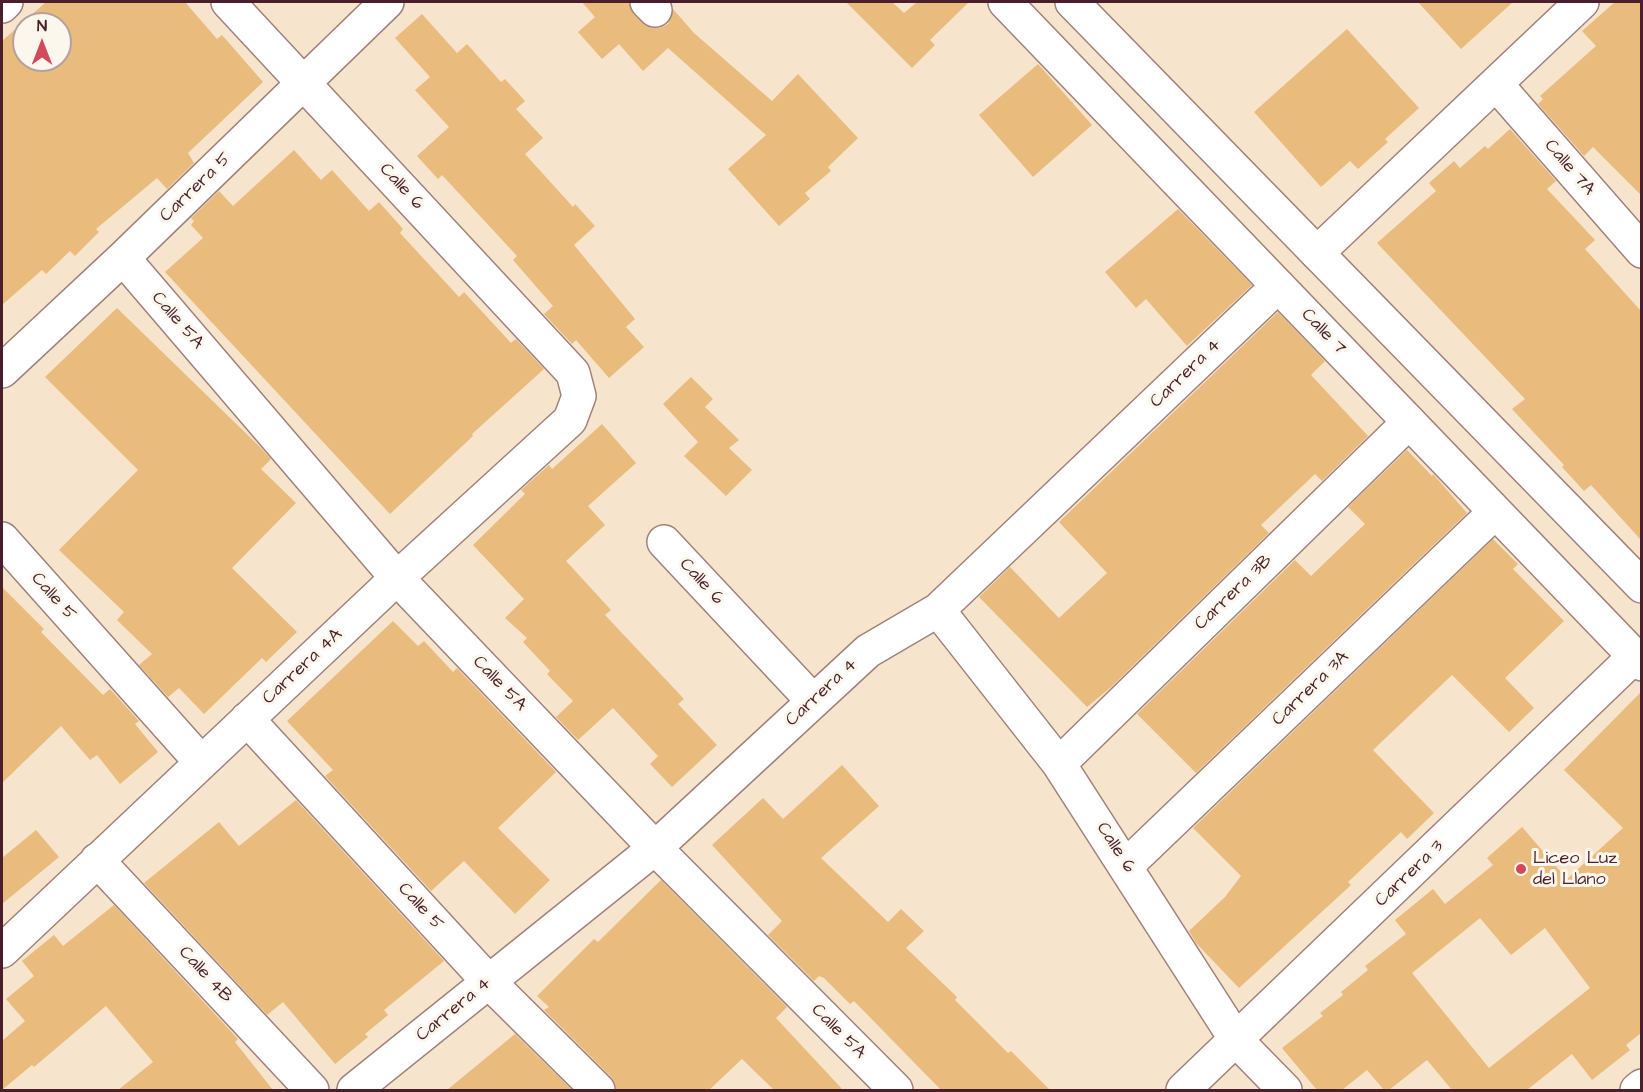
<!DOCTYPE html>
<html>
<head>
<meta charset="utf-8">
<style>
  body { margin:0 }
  #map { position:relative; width:1643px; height:1092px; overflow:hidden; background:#f6e4cc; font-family:"Architects Daughter",sans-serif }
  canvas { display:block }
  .frame { position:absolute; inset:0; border:3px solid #4a1f2b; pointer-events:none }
  .north { position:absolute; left:12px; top:12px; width:60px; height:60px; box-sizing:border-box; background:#fbf7ec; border:2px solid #b4a19f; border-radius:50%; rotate:0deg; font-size:16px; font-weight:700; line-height:24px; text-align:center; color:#4a1f2b }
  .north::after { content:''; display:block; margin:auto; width:21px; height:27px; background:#d1495b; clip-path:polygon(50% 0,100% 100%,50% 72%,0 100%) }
</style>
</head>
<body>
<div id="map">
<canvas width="1643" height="1092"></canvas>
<div class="frame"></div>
<div class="north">N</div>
</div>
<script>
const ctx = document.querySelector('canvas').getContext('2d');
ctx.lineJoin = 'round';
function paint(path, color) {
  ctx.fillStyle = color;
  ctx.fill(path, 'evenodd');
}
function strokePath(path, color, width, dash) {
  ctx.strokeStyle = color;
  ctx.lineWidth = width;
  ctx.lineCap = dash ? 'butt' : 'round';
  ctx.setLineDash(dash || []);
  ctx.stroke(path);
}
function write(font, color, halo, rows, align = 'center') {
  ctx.font = font + ' "Architects Daughter",sans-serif';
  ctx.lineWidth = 6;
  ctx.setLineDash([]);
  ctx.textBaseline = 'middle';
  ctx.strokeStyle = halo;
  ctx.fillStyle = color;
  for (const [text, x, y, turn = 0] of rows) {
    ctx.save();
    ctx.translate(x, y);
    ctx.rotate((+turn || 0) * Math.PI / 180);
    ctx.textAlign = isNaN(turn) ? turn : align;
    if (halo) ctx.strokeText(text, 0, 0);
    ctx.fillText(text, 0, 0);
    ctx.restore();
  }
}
paint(new Path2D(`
  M 46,2 L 185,2 L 217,39 L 222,35 L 263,82 L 188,153 L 194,163 L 167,189 L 157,178 L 96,229 L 99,232 L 75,256 L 70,251 L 46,274 L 42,270 L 2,305 L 2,41 ZM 24,24 L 60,24 L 60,60 L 24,60 Z
  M 582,2 L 629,2 L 634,15 L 651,28 L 660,28 L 668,24 L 673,9 L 694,33 L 772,101 L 798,74 L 858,138 L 828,167 L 831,171 L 805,193 L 810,199 L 779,226 L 728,169 L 766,135 L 668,48 L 643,71 L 619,44 L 602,59 L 578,32 L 595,17 Z
  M 846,2 L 892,2 L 904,13 L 917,2 L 969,2 L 930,40 L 935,45 L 912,68 Z
  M 1418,2 L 1513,2 L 1461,49 Z
  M 1615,2 L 1641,2 L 1641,195 L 1593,147 L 1584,156 L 1538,104 L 1543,99 L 1540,96 L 1596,46 L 1582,31 Z
  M 422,14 L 457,53 L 467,44 L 501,82 L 505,79 L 525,101 L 516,109 L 543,138 L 525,154 L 573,207 L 575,204 L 595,226 L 574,245 L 635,319 L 626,327 L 644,347 L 609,378 L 576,340 L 572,344 L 544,314 L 553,306 L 513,260 L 517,256 L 442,175 L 438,179 L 417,156 L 449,127 L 415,90 L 430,77 L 395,38 Z
  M 1347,29 L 1419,108 L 1385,139 L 1388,142 L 1358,169 L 1350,161 L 1321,187 L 1254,112 Z
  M 1038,64 L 1092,125 L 1033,177 L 979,115 Z
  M 1510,129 L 1556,181 L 1547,189 L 1595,240 L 1585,249 L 1641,311 L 1641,540 L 1591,485 L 1584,491 L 1562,467 L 1564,465 L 1512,409 L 1525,399 L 1377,243 L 1436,191 L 1429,183 L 1454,161 L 1460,168 L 1485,146 L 1488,149 Z
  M 294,150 L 321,180 L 332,170 L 369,211 L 379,202 L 403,229 L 400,233 L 459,297 L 464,292 L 511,343 L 516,339 L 544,369 L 472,434 L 473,436 L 390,514 L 165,272 L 203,238 L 191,225 L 194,221 L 191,218 L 219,191 L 233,206 Z
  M 1178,209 L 1252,285 L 1187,346 L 1146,299 L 1136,308 L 1105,272 Z
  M 117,308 L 260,447 L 271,459 L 261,469 L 296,503 L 232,568 L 297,632 L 266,662 L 262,658 L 204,714 L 179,688 L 168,697 L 139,665 L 152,654 L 117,620 L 124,612 L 59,550 L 138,470 L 45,377 Z
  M 1278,312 L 1325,361 L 1311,375 L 1368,436 L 1322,481 L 1315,474 L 1261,525 L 1269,533 L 1110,688 L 1087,707 L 979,597 L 1010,567 L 1059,618 L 1107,573 L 1059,522 Z
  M 691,377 L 713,399 L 705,407 L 739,440 L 729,448 L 752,470 L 726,496 L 684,456 L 698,442 L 663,404 Z
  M 602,424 L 636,463 L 588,506 L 605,525 L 566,561 L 611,610 L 605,615 L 684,699 L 678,704 L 717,745 L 672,787 L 650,764 L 658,756 L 613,708 L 578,740 L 556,717 L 573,701 L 547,674 L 550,671 L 523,642 L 527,638 L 505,618 L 524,599 L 473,545 L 525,494 L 521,490 L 549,465 L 552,469 Z
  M 1407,450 L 1432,476 L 1433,474 L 1467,513 L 1196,773 L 1137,714 L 1295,560 L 1311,576 L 1365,524 L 1348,507 Z
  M 1493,539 L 1518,564 L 1513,569 L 1564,621 L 1505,678 L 1534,708 L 1509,732 L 1452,675 L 1373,750 L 1434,813 L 1407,839 L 1401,832 L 1348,882 L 1351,885 L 1239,988 L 1196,943 L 1189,931 L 1225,897 L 1241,876 L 1193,828 Z
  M 2,587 L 44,629 L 41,632 L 103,695 L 110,689 L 139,721 L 135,724 L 158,752 L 120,784 L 97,755 L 90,760 L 61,726 L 2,783 Z
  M 393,621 L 418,646 L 424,641 L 453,672 L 457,668 L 556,772 L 498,828 L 550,880 L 515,914 L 464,861 L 431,891 L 325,776 L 333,770 L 287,721 Z
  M 1641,692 L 1641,1033 L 1626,1045 L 1630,1050 L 1592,1080 L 1572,1054 L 1527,1090 L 1452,1090 L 1427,1060 L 1389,1090 L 1384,1090 L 1367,1070 L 1342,1090 L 1317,1090 L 1282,1048 L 1323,1016 L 1320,1013 L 1343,995 L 1341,992 L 1368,970 L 1365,966 L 1406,934 L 1395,920 L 1433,889 L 1445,904 L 1493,865 L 1487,858 L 1522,827 L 1567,879 L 1623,828 L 1564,770 ZM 1480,918 L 1511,955 L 1545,928 L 1590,988 L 1489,1068 L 1412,973 Z
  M 842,765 L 879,806 L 821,858 L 888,922 L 901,909 L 924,931 L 906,948 L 957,997 L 955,1000 L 1008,1053 L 1011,1051 L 1050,1090 L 941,1090 L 854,1001 L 850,1004 L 824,978 L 819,976 L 814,981 L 768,935 L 782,921 L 712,845 L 763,798 L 783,819 Z
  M 296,800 L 444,961 L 384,1010 L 388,1015 L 365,1034 L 368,1037 L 335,1064 L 283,1002 L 267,1015 L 144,883 L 219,822 L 239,846 Z
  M 36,830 L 59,857 L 2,904 L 2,858 Z
  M 661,880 L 787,1007 L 776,1018 L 843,1090 L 774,1090 L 742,1059 L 709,1090 L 616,1090 L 611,1077 L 544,1010 L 549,1007 L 537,996 L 594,939 L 598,942 Z
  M 114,905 L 238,1039 L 235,1042 L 273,1090 L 118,1090 L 153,1062 L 106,1006 L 34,1067 L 32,1065 L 2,1090 L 2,1041 L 25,1021 L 6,999 L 34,976 L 22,961 L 54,935 L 63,946 Z
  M 515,1034 L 572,1090 L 447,1090 Z`), '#e9bb7d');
const minor = new Path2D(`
  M 647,2 L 655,10
  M 2,6 L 6,2
  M 1496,84 L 1642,251
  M 1317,253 L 1582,2
  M 123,258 L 397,578 L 655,848 L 896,1090
  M 2,371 L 123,258 L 387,2
  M 2,539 L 201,762
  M 664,542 L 813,701
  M 938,610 L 1059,764 L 1237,1041 L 1285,1090
  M 247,719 L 489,982 L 598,1090
  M 1059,764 L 1409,422
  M 97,860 L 312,1090
  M 1126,866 L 1495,512
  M 2,951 L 397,578 L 570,420 L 579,396 L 573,373 L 228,2
  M 354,1090 L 655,848 L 868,651 L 938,610 L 1278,286
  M 1183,1090 L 1635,656
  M 1637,1090 L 1642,1086`);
const secondary = new Path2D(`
  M 1005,2 L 1642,664
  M 1072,2 L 1642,586`);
strokePath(minor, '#a0827c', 36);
strokePath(secondary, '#a0827c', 36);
strokePath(minor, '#fff', 33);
strokePath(secondary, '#fff', 33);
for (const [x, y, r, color] of [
  [1521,869,6,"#d1495b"]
]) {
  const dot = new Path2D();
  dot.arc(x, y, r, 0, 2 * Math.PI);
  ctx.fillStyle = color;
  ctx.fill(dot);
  strokePath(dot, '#fbf7ec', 2);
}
write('18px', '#4a1f2b', '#fbf7ec', [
  ["Calle 7A",1569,168,49],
  ["Calle 6",401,187,47],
  ["Carrera 5",196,188,-44],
  ["Calle 5A",177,321,49],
  ["Calle 7",1323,332,46],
  ["Carrera 4",1186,374,-44],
  ["Calle 6",701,582,47],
  ["Carrera 3B",1234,593,-44],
  ["Calle 5",53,597,48],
  ["Carrera 4A",303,667,-43],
  ["Calle 5A",499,684,46],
  ["Carrera 3A",1311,689,-44],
  ["Carrera 4",822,693,-43],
  ["Calle 6",1115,848,57],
  ["Carrera 3",1410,874,-44],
  ["Calle 5",420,907,47],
  ["Calle 4B",205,975,47],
  ["Carrera 4",454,1010,-39],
  ["Calle 5A",838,1032,45]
]);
write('18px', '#4a1f2b', '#fbf7ec', [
  ["Liceo Luz",1533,859],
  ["del Llano",1533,880]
], 'left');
</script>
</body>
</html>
